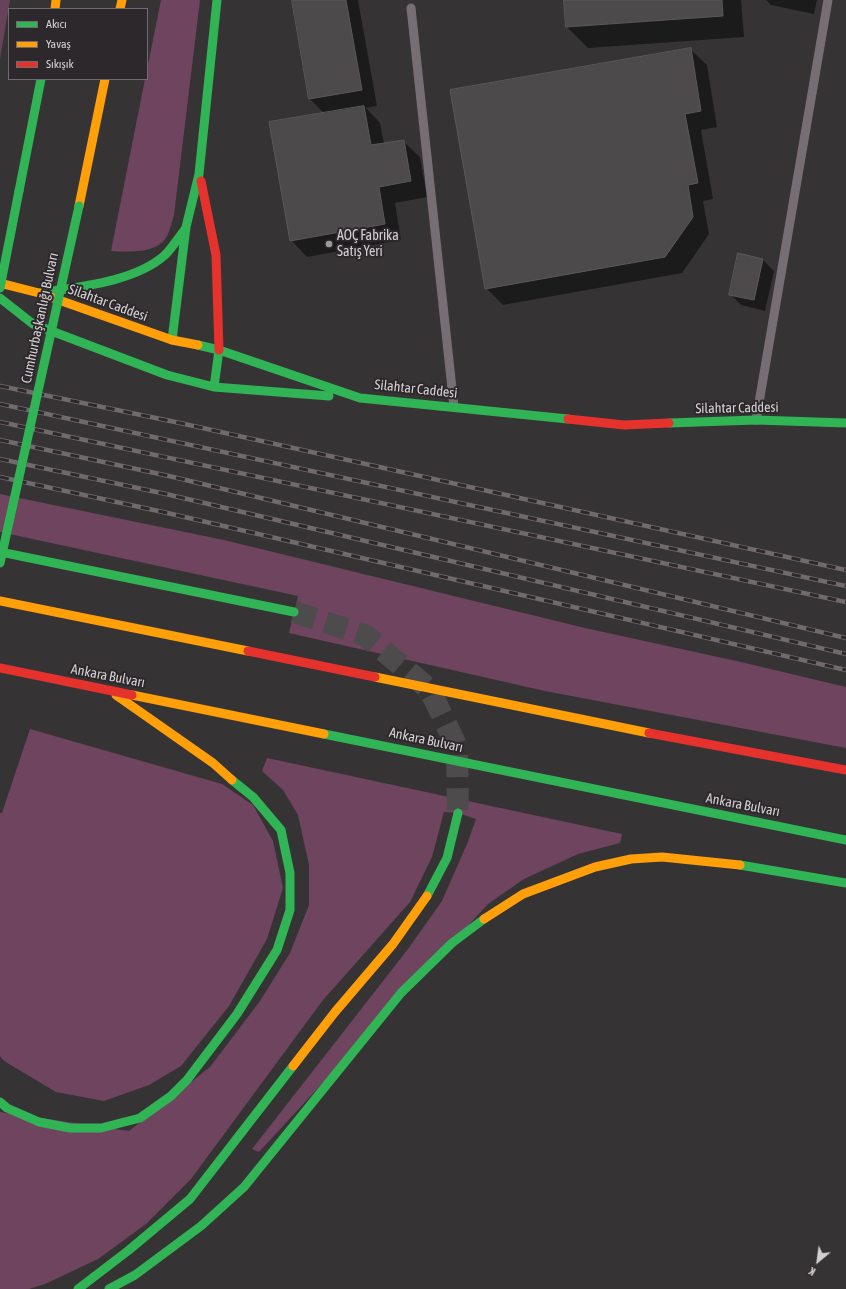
<!DOCTYPE html>
<html>
<head>
<meta charset="utf-8">
<style>
  body { margin:0 }
  #map { position:relative; width:846px; height:1289px; overflow:hidden; background:#363335; font-family:"Asap Condensed",sans-serif }
  canvas { display:block }
  .legend { position:absolute; left:8px; top:8px; width:140px; height:72px; box-sizing:border-box; background:#2d282b; border:1px solid #6f6b6e; margin:0; padding:5px 7px; list-style:none; font-size:12px; color:#d3d0d2 }
  .legend li { display:flex; align-items:center; gap:8px; height:20px }
  .legend b { width:20px; border:1px solid #6f6b6e }
  .north { position:absolute; left:798px; top:1241px; width:40px; height:40px; -webkit-text-stroke:3px #2d282b; paint-order:stroke; rotate:209deg; font-size:11px; font-weight:700; line-height:16px; text-align:center; color:#d3d0d2 }
  .north::after { content:''; display:block; margin:auto; width:14px; height:18px; background:#d3d0d2; clip-path:polygon(50% 0,100% 100%,50% 72%,0 100%) }
</style>
</head>
<body>
<div id="map">
<canvas width="846" height="1289"></canvas>
<ul class="legend">
<li><b style="height:5px;background:#30b455"></b>Akıcı</li>
<li><b style="height:5px;background:#ff9f0a"></b>Yavaş</li>
<li><b style="height:5px;background:#e5322d"></b>Sıkışık</li>
</ul>
<div class="north">K</div>
</div>
<script>
const ctx = document.querySelector('canvas').getContext('2d');
ctx.lineJoin = 'round';
function paint(path, color) {
  ctx.fillStyle = color;
  ctx.fill(path, 'evenodd');
}
function strokePath(path, color, width, dash) {
  ctx.strokeStyle = color;
  ctx.lineWidth = width;
  ctx.lineCap = dash ? 'butt' : 'round';
  ctx.setLineDash(dash || []);
  ctx.stroke(path);
}
function write(font, color, halo, rows, align = 'center') {
  ctx.font = font + ' "Asap Condensed",sans-serif';
  ctx.lineWidth = 4;
  ctx.setLineDash([]);
  ctx.textBaseline = 'middle';
  ctx.strokeStyle = halo;
  ctx.fillStyle = color;
  for (const [text, x, y, turn = 0] of rows) {
    ctx.save();
    ctx.translate(x, y);
    ctx.rotate((+turn || 0) * Math.PI / 180);
    ctx.textAlign = isNaN(turn) ? turn : align;
    if (halo) ctx.strokeText(text, 0, 0);
    ctx.fillText(text, 0, 0);
    ctx.restore();
  }
}
paint(new Path2D(`
  M 0,0 L 10,0 L 0,59 Z`), '#664358');
paint(new Path2D(`
  M 161,0 L 200,0 L 174,215 C 172,222 170,230 167,236 C 158,254 127,252 111,251 L 145,79 L 147,79 L 147,70 Z
  M 0,494 L 224,540 L 585,628 L 741,662 L 846,687 L 846,748 L 545,691 L 289,633 L 298,596 L 0,532 Z
  M 30,729 L 222,784 L 253,805 L 273,841 L 283,888 L 267,939 L 229,1006 L 181,1066 L 149,1085 L 104,1101 L 56,1092 L 4,1061 L 0,1056 L 0,813 L 2,813 Z
  M 267,758 L 622,834 L 620,843 L 578,854 L 524,879 L 488,904 L 259,1152 L 252,1149 L 408,949 L 442,901 L 467,844 L 476,819 L 458,813 L 444,812 L 432,857 L 410,902 L 323,1000 L 191,1179 L 146,1224 L 98,1259 L 45,1284 L 29,1289 L 0,1289 L 0,1112 L 129,1131 L 210,1067 L 260,1001 L 290,953 L 309,905 L 309,865 L 298,815 L 283,790 L 262,771 Z`), '#6f445e');
paint(new Path2D(`
  M 293,0 L 358,0 L 377,106 L 366,108 L 380,123 L 384,144 L 403,141 L 420,157 L 427,197 L 395,203 L 401,240 L 307,257 L 291,240 L 325,114 L 310,99 Z
  M 565,0 L 741,0 L 744,37 L 588,48 L 567,27 Z
  M 766,0 L 817,0 L 814,14 L 771,5 Z
  M 690,49 L 707,65 L 717,127 L 701,130 L 713,199 L 703,201 L 709,234 L 682,273 L 503,305 L 486,288 Z
  M 738,254 L 763,260 L 774,271 L 765,311 L 741,305 L 730,294 Z`), '#0007');
const building = new Path2D(`
  M 292,0 L 346,0 L 362,90 L 309,99 Z
  M 564,0 L 722,0 L 723,16 L 566,27 Z
  M 691,48 L 701,111 L 685,114 L 698,183 L 688,185 L 693,217 L 665,257 L 485,289 L 450,90 Z
  M 364,106 L 371,145 L 404,140 L 411,181 L 379,187 L 385,224 L 290,241 L 269,122 Z
  M 738,253 L 763,259 L 754,300 L 729,295 Z`);
paint(building, '#4c4a4b');
strokePath(building, '#5a5859', 1);
strokePath(new Path2D(`
  M 294,612 L 365,635 L 430,690 L 457,747 L 458,813`), '#4e4b4d', 22, [22, 11]);
strokePath(new Path2D(`
  M 411,8 L 454,407
  M 756,420 L 828,0`), '#766e73', 9);
strokePath(new Path2D(`
  M 19,191 L 41,79
  M 39,293 C 78,287 135,282 165,255 C 173,247 179,237 186,228
  M 0,298 L 33,324 L 167,375 L 214,387 L 329,396
  M 172,340 L 186,227 L 199,174 L 217,0
  M 198,345 L 219,350 L 360,398 L 568,419
  M 214,387 L 219,350
  M 669,423 L 756,420 L 846,423
  M 0,552 L 294,612
  M 324,734 L 846,840
  M 740,865 L 846,883
  M 427,896 L 447,858 L 458,813
  M 0,1102 L 7,1108 L 39,1122 L 70,1128 L 101,1128 L 140,1118 L 171,1096 L 187,1080 L 237,1014 L 277,950 L 290,910 L 290,873 L 281,830 L 253,797 L 232,780
  M 78,1289 L 129,1250 L 190,1199 L 293,1066
  M 109,1289 L 135,1275 L 201,1226 L 244,1187 L 401,993 L 452,943 L 484,919`), '#30b455', 9);
strokePath(new Path2D(`
  M 55,9 L 56,0
  M 120,9 L 122,0
  M 79,206 L 105,79
  M 0,283 L 39,293 L 172,340 L 198,345
  M 0,601 L 248,651
  M 375,677 L 649,733
  M 116,695 L 213,763 L 232,780
  M 132,695 L 324,734
  M 484,919 L 523,894 L 595,867 L 631,859 L 662,857 L 740,865
  M 293,1066 L 335,1012 L 393,944 L 427,896`), '#ff9f0a', 9);
strokePath(new Path2D(`
  M 201,181 L 216,255 L 219,350
  M 568,419 L 624,425 L 669,423
  M 248,651 L 375,677
  M 0,668 L 132,695
  M 649,733 L 846,770`), '#e5322d', 9);
const rail = new Path2D(`
  M 0,386 L 180,423 L 846,570
  M 0,404 L 846,586
  M 0,422 L 846,602
  M 0,440 L 169,476 L 846,638
  M 0,459 L 166,494 L 846,654
  M 0,477 L 163,512 L 846,670`);
strokePath(rail, '#706a6e', 4.5);
strokePath(rail, '#2d282b', 3, [9]);
strokePath(new Path2D(`
  M 0,288 L 19,191
  M 0,563 L 79,206`), '#30b455', 9);
for (const [x, y, r, color] of [
  [329,244,4,"#9c999b"]
]) {
  const dot = new Path2D();
  dot.arc(x, y, r, 0, 2 * Math.PI);
  ctx.fillStyle = color;
  ctx.fill(dot);
  strokePath(dot, '#2d282b', 1.5);
}
write('14px', '#d3d0d2', '#2d282b', [
  ["AOÇ Fabrika",337,236],
  ["Satış Yeri",337,252]
], 'left');
write('14px', '#d3d0d2', '#2d282b', [
  ["Silahtar Caddesi",108,303,20],
  ["Cumhurbaşkanlığı Bulvarı",40,318,-78],
  ["Silahtar Caddesi",416,389,6],
  ["Silahtar Caddesi",737,408,-1],
  ["Ankara Bulvarı",108,676,11],
  ["Ankara Bulvarı",426,740,12],
  ["Ankara Bulvarı",743,805,11]
]);
</script>
</body>
</html>
